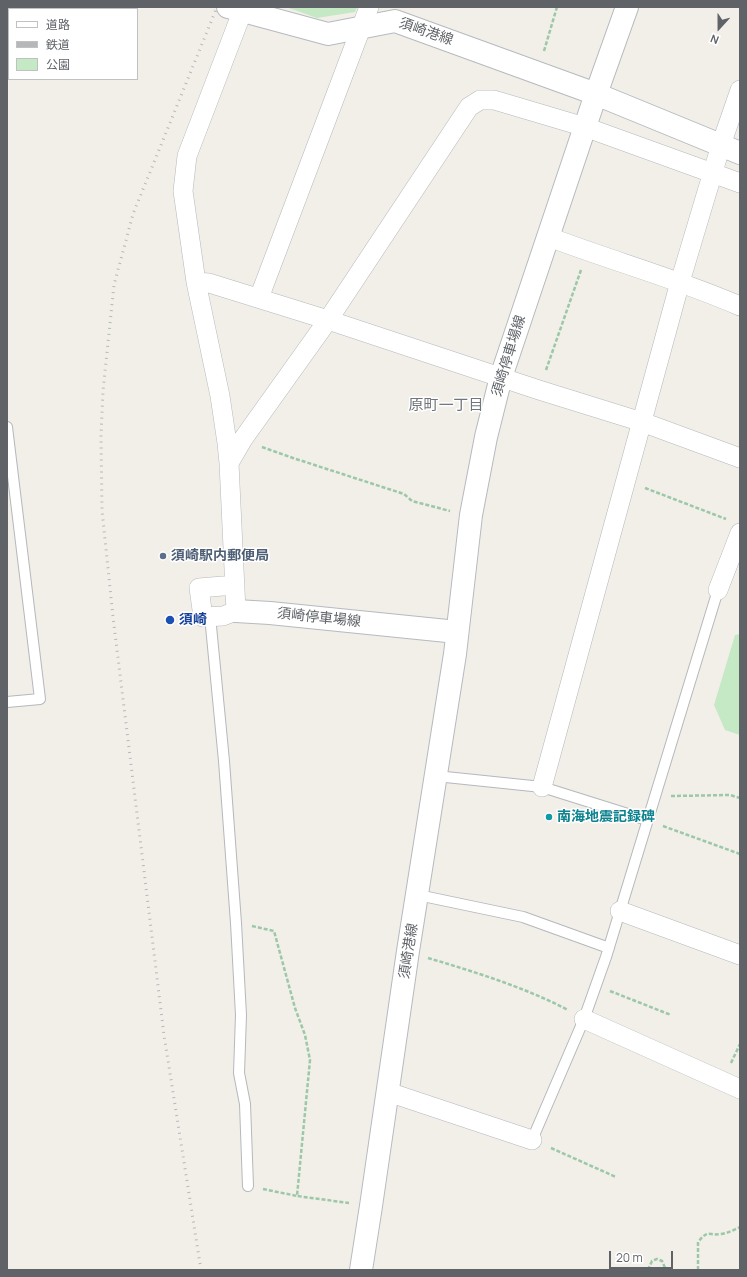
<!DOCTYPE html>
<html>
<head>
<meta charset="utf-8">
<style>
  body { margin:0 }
  #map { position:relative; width:747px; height:1277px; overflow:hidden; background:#f1efe8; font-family:Manrope,"Noto Sans JP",sans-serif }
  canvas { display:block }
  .frame { position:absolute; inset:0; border:8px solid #5f6368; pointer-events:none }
  .legend { position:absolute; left:8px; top:8px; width:130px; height:72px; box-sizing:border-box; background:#fff; border:1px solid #bfc1c3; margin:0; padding:5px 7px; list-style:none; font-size:12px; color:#5f6368 }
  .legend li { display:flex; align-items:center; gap:8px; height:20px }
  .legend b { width:20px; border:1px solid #bfc1c3 }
  .north { position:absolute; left:699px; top:8px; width:40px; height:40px; -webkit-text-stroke:3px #fff; paint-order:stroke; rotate:201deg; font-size:11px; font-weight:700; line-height:16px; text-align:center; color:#5f6368 }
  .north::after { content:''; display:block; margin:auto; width:14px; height:18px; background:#5f6368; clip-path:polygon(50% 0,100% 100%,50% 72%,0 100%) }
  .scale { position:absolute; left:609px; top:1251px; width:64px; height:18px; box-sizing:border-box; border:2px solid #5f6368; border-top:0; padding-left:5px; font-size:12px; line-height:14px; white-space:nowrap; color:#5f6368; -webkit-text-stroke:3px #fff; paint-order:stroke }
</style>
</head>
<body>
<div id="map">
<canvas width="747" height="1277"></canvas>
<div class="frame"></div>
<ul class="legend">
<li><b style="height:5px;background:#fff"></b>道路</li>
<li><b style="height:5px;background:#b6b7b8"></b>鉄道</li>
<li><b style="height:11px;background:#c5e8c5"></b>公園</li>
</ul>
<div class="north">N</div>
<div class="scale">20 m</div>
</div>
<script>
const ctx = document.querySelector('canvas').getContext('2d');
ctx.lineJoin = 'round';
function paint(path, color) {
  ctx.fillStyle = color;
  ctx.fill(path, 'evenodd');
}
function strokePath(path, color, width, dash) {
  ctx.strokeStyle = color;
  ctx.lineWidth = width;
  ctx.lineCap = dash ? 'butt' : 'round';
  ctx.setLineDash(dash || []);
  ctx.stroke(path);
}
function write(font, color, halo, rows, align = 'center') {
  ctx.font = font + ' Manrope,"Noto Sans JP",sans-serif';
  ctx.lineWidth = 3;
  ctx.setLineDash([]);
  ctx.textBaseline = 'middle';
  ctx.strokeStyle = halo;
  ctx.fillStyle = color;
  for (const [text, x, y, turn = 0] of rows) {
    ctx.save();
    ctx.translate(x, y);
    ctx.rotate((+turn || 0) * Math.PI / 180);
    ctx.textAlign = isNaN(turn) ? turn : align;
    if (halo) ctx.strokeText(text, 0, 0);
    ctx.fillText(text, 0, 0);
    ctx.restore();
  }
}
paint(new Path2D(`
  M 286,7 L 357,7 L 355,12 L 317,18 Z
  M 740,634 L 740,735 L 725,730 L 714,705 L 735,635 Z`), '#c5e8c5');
const service = new Path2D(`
  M 7,427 L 40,699 L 7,702
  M 210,616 L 224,761 L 236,923 L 241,1015 L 239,1073 L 245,1104 L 248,1186
  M 436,776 L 542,787 L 647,820
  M 418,895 L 523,917 L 609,948
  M 532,1140 L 584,1019 L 606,957 L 718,590`);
const minor = new Path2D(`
  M 549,237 C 612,261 678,279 740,306
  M 196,282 L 209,283 L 328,320 L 539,390 L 642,422 L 740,458
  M 259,298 L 369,7
  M 229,463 L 243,439 L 328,320 L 469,107 L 480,100 L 494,100 L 585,127 L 740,183
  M 235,585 L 199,588 L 203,617 L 223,616 L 236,611 L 229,463 L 227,443 L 220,396 L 196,282 L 183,191 L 187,156 L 244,7
  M 718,590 L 740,533
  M 542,787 L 680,282 L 721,145 L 740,90
  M 620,911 L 740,955
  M 584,1019 L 740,1089
  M 388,1092 L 532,1140`);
const tertiary = new Path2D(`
  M 596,94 L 627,7`);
const secondary = new Path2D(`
  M 228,7 L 328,34 L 395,21 L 596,94 L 740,153
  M 236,611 L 270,613 L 457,632
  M 361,1270 L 371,1206 L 408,951 L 455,654 L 471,515 L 486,437 L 501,377 L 596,94`);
strokePath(service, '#b5b8bc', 12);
strokePath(minor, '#b5b8bc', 20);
strokePath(tertiary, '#b5b8bc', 24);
strokePath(secondary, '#b6babf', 24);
strokePath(new Path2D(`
  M 68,9 L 68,7
  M 544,51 L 557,7
  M 546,370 L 581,270
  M 262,447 L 293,458 L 404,494 L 412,501 L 450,511
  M 645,488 L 726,519
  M 671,796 L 730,795 L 740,798
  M 663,826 L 740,854
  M 252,926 L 274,931 L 295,1008 L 305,1035 L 310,1060 L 297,1196 L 349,1203
  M 428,958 C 475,972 524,987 568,1010
  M 610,991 L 671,1015
  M 731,1063 L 740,1044
  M 551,1148 L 616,1177
  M 263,1189 L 297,1196
  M 648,1270 L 652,1261 L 657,1259 L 662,1261 L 666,1270
  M 698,1270 L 698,1242 C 709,1229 707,1236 721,1234 C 728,1233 734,1230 740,1227`), '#9cc7a9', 2.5, [4, 2]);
strokePath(service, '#fff', 10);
strokePath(minor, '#fff', 19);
strokePath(tertiary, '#fff', 22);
strokePath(secondary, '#fff', 22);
strokePath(new Path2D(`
  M 201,1270 L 164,1035 L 113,617 L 102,510 L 101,435 L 103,391 L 114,285 L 133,214 L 217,7`), '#b6b7b8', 3, [1, 5]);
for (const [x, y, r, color] of [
  [163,556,4,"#5c6f8a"],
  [170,620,5,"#1a4fb4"],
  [549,817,4,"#0f9aa8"]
]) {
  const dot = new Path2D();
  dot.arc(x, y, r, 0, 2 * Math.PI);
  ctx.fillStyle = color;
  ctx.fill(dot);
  strokePath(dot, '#fff', 1.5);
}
write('14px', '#5f6368', '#fff', [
  ["須崎港線",426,32,19],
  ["須崎停車場線",509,356,-73],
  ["須崎停車場線",319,618,6],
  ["須崎港線",409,951,-81]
]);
write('bold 14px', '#4e5e75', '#fff', [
  ["須崎駅内郵便局",171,556]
], 'left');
write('bold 14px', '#164399', '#fff', [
  ["須崎",179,620]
], 'left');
write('bold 14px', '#0d838f', '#fff', [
  ["南海地震記録碑",557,817]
], 'left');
write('15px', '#70757a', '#fff', [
  ["原町一丁目",446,406]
]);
</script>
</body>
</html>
